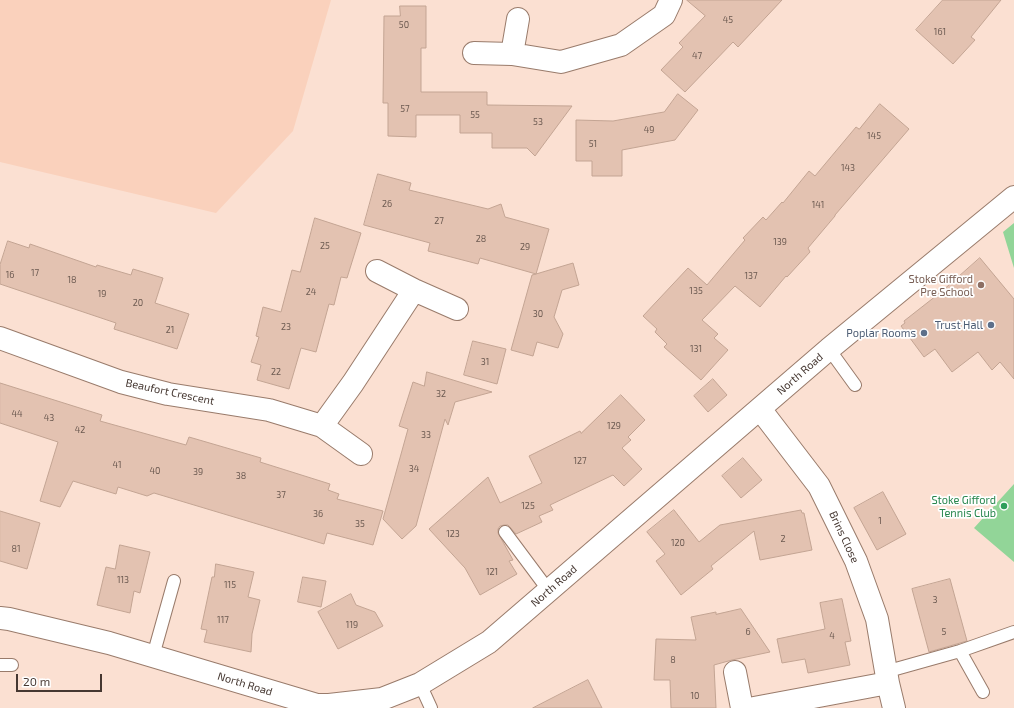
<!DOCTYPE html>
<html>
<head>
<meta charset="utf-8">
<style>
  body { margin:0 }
  #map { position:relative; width:1014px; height:708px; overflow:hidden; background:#fbe0d2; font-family:"Exo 2",sans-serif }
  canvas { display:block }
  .scale { position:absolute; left:16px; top:674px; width:86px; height:18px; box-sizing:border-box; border:2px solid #453731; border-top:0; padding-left:5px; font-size:12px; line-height:14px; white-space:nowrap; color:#453731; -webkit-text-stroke:3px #fff; paint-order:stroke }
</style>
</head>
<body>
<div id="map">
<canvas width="1014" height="708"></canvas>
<div class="scale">20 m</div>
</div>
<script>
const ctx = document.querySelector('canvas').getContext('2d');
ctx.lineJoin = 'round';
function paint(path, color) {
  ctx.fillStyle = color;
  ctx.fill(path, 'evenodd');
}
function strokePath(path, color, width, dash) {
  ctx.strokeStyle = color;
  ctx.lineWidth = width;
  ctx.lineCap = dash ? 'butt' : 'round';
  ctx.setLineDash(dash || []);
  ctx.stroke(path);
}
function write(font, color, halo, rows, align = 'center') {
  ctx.font = font + ' "Exo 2",sans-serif';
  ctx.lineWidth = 3.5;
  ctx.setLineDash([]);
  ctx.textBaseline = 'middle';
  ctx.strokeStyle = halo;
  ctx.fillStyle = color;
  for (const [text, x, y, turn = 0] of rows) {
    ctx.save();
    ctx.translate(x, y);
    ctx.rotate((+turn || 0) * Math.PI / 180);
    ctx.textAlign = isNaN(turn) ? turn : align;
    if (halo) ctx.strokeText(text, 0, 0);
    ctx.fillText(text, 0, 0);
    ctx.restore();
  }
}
paint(new Path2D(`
  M 0,0 L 331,0 L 293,131 L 216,213 L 0,162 Z`), '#fad1bc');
paint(new Path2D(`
  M 1014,223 L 1014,268 L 1003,232 Z
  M 1014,484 L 1014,562 L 974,528 Z`), '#92d598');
const building = new Path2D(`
  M 687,0 L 782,0 L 738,47 L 733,42 L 685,92 L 661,70 L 683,47 L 679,43 L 705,16 Z
  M 943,0 L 1001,0 L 971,37 L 975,40 L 953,64 L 916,30 Z
  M 400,6 L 426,6 L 426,48 L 421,48 L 421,92 L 487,92 L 487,105 L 572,106 L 535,156 L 527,148 L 492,148 L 492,133 L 460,133 L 460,115 L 416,115 L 416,137 L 388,136 L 388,103 L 383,103 L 384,16 L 400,16 Z
  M 678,94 L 698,110 L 675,140 L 622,150 L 622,176 L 592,176 L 592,161 L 576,161 L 576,120 L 613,121 L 664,112 Z
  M 880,104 L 909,129 L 835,215 L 835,216 L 808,248 L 810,252 L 787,277 L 786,276 L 760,307 L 735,286 L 702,320 L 718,334 L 714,338 L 728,350 L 701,380 L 664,347 L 667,344 L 655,332 L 657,329 L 643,316 L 688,268 L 707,285 L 745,240 L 743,238 L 763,217 L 766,220 L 782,202 L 783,203 L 809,171 L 815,176 L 856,127 L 859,129 Z
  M 378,174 L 411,183 L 409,190 L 488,209 L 501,204 L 505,217 L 549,229 L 536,274 L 573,263 L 579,285 L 562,290 L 554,317 L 563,334 L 558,348 L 537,342 L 533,356 L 511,350 L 532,275 L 536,274 L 480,258 L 478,264 L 428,251 L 430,243 L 364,225 Z
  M 315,218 L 361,233 L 347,278 L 341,277 L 334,305 L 329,304 L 316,352 L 301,348 L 289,389 L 257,380 L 261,365 L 251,362 L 259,337 L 256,336 L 263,307 L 281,312 L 292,270 L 300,272 Z
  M 8,241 L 29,248 L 30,244 L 96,267 L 97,265 L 131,275 L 133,269 L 163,278 L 155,303 L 189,314 L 177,349 L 114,329 L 116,323 L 0,284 L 0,265 Z
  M 980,258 L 1014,299 L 1014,379 L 1000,362 L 992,370 L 978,352 L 952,372 L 935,349 L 924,357 L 901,326 L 905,323 L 904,321 L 941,292 Z
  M 473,341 L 506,349 L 497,384 L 464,375 Z
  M 427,372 L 492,392 L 455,402 L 448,425 L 445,419 L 416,526 L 402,539 L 383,519 L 408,429 L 399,426 L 413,382 L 424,386 Z
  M 713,379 L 727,395 L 708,412 L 694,396 Z
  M 0,383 L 102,415 L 100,421 L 186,445 L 189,437 L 261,458 L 260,462 L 330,484 L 328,490 L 339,494 L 337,499 L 383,511 L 373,545 L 327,533 L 324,544 L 154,493 L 147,496 L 118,487 L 116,494 L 73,481 L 60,507 L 40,501 L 58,442 L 0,423 Z
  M 621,395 L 645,420 L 628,437 L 631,440 L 622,448 L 642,469 L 624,486 L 613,475 L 550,505 L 553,510 L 539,516 L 542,522 L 516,534 L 508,525 L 504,525 L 500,526 L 498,529 L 498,533 L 513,560 L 509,561 L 517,574 L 480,595 L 465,568 L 429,529 L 488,477 L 500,503 L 542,483 L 529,456 L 580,431 L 581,433 Z
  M 743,458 L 762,480 L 741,498 L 722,476 Z
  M 883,492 L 906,534 L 877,550 L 854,508 Z
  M 674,510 L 699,542 L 720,525 L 801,510 L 802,513 L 804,513 L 812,550 L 760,560 L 754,531 L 711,566 L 713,569 L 681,595 L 656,561 L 665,554 L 647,532 Z
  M 0,511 L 40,523 L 27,569 L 0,561 Z
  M 120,545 L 150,552 L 140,593 L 134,591 L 130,613 L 97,605 L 106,567 L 115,569 Z
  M 216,564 L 254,572 L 248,597 L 260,600 L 252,634 L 251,652 L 204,642 L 207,630 L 201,629 L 212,577 L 214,577 Z
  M 303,577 L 326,581 L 321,607 L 298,602 Z
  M 950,579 L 967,641 L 929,652 L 912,589 Z
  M 351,594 L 356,605 L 375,612 L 383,626 L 338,649 L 318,612 Z
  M 842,599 L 851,641 L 845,642 L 850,665 L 808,673 L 805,659 L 782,663 L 777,639 L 825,629 L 820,603 Z
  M 741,609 L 770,652 L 732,660 L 714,665 L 716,708 L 671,708 L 670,680 L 654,680 L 656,639 L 696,640 L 691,617 L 716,612 L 716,614 Z
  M 588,680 L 602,708 L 533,708 Z`);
paint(building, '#e3c2b1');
strokePath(building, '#c3a493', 1);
const lane = new Path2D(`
  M 829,349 L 855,385
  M 505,532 L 549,591
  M 960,651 L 983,692
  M 153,656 L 174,581
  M 0,665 L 12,665
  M 885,672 L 960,651 L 1014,632
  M 420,684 L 431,708`);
const street = new Path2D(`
  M 474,53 L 512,54 L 561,62 L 621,45 L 664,15 L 671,0
  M 512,54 L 518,19
  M 377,271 L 414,290 L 457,309
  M 0,338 L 121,382 L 168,394 L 269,410 L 322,426 L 361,454
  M 760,409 L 819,486 L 856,561 L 877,619 L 888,683 L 894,708
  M 322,426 L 353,383 L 414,290
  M 0,618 L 9,619 L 109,643 L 317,705 L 329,705 L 382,699 L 420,684 L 489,642 L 829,349 L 1014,197
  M 735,672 L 742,708
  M 754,708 L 888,683`);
strokePath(lane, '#997b6b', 14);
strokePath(street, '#997b6b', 24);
strokePath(lane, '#fff', 12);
strokePath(street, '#fff', 22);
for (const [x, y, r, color] of [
  [981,285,4,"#8d6e63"],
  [991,325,4,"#5c6f8a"],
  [924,333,4,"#5c6f8a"],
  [1004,506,4,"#2e9e5b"]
]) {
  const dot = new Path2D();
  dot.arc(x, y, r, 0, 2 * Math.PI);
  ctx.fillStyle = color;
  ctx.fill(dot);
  strokePath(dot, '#fff', 1.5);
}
write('9px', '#6c5a51', null, [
  ["45",728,20],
  ["50",404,25],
  ["161",940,32],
  ["47",697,56],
  ["57",405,109],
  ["55",475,115],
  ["53",538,122],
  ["49",649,130],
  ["145",874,136],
  ["51",593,144],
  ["143",848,168],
  ["26",387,204],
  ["141",818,205],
  ["27",439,221],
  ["28",481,239],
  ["139",780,242],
  ["25",325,246],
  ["29",525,247],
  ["17",35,273],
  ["16",10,275],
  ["137",751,276],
  ["18",72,280],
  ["135",696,291],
  ["24",311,292],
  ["19",102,294],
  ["20",138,303],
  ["30",538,314],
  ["23",286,327],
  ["21",170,330],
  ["131",696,349],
  ["31",485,362],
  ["22",276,372],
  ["32",441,394],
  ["44",17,414],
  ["43",49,418],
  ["129",614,426],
  ["42",80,430],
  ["33",426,435],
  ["127",580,461],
  ["41",117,465],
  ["34",414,469],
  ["40",155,471],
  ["39",198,472],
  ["38",241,476],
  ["37",281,495],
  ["125",528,506],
  ["36",318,514],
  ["1",880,521],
  ["35",360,524],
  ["123",453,534],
  ["2",783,539],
  ["120",678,543],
  ["81",16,549],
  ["121",492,572],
  ["113",123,580],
  ["115",230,585],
  ["3",935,600],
  ["117",223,620],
  ["119",352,625],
  ["6",748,632],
  ["5",944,632],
  ["4",832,636],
  ["8",673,660],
  ["10",695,696]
]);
write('11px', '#785e54', '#fff', [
  ["Stoke Gifford",973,279],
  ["Pre School",973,292]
], 'right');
write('11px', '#4e5e75', '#fff', [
  ["Trust Hall",983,325],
  ["Poplar Rooms",916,333]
], 'right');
write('11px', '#453731', '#fff', [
  ["North Road",800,374,-41],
  ["Beaufort Crescent",170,392,12],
  ["Brins Close",844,537,65],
  ["North Road",554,586,-41],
  ["North Road",245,684,17]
]);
write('11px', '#27864d', '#fff', [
  ["Stoke Gifford",996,500],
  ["Tennis Club",996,513]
], 'right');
</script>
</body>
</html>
